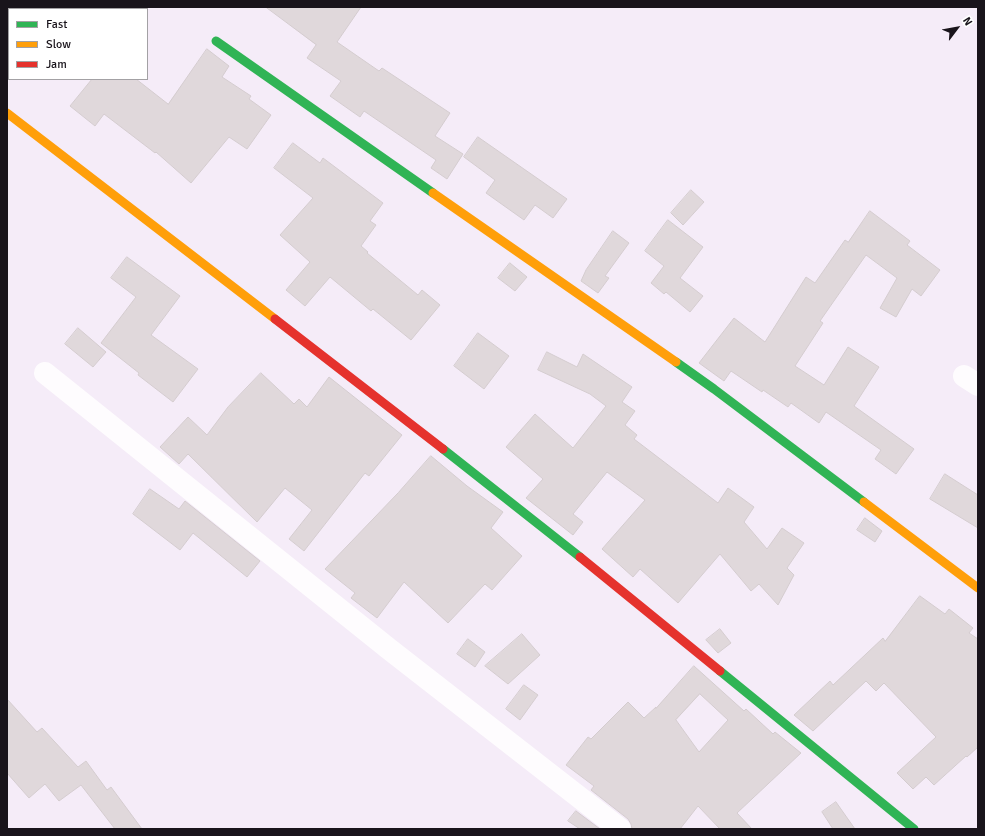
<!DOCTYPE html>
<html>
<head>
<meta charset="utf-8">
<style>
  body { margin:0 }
  #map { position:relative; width:985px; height:836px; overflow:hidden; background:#f5ecf8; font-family:Signika,sans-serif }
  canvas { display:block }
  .frame { position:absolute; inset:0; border:8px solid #19141b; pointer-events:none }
  .legend { position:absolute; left:8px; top:8px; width:140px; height:72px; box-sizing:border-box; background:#fff; border:1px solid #a3a1a4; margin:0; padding:5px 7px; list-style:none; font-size:12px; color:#19141b }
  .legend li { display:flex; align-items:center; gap:8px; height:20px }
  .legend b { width:20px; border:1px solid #a3a1a4 }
  .north { position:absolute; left:937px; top:8px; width:40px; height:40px; -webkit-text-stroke:3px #fff; paint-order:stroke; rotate:58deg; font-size:11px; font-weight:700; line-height:16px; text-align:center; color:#19141b }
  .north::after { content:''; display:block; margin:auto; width:14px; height:18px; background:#19141b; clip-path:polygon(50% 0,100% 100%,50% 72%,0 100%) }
</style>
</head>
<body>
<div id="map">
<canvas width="985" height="836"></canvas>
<div class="frame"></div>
<ul class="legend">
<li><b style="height:5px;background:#30b455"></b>Fast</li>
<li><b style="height:5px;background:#ff9f0a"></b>Slow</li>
<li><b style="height:5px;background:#e5322d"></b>Jam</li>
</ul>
<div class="north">N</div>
</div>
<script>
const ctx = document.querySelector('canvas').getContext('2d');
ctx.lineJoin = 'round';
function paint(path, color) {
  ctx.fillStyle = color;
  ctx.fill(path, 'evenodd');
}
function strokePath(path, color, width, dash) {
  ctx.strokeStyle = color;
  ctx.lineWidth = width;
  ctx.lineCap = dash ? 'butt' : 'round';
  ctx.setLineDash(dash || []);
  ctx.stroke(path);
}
const building = new Path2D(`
  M 266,7 L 361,7 L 337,42 L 379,71 L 382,68 L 450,113 L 435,136 L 463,154 L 447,179 L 431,168 L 436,160 L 364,111 L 360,117 L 330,96 L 341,81 L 307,58 L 316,45 Z
  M 207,49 L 229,66 L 222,77 L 251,96 L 249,99 L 271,115 L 247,149 L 229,137 L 191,183 L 156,152 L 155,153 L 104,114 L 95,126 L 70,106 L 92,79 L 136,79 L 168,104 Z
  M 478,137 L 567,199 L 553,218 L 535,205 L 524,220 L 486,193 L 495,180 L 464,157 Z
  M 293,143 L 320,163 L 323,158 L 383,203 L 370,221 L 376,225 L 361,246 L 368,252 L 367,253 L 418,295 L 422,290 L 440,305 L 411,340 L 373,309 L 371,311 L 330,277 L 305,306 L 286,290 L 310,262 L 280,235 L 313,198 L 274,168 Z
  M 691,190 L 704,202 L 683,225 L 671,213 Z
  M 870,211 L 910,241 L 907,245 L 940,270 L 921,296 L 912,289 L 896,317 L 880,308 L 897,278 L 866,255 L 820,321 L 823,323 L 795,366 L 824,385 L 848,347 L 879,367 L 854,406 L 914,449 L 896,474 L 875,459 L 881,450 L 826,412 L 819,423 L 791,403 L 788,407 L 763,390 L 762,392 L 731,371 L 724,381 L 699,363 L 734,318 L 765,342 L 806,277 L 815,283 L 845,240 L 848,242 Z
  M 668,220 L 703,247 L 680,278 L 703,296 L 690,312 L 666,292 L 664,294 L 651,283 L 664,266 L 645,251 Z
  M 613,231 L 629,243 L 605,276 L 609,278 L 598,293 L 581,281 L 586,270 Z
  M 127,257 L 180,296 L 151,335 L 198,369 L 173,402 L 138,375 L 139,373 L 101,343 L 136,297 L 111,278 Z
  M 510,263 L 527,277 L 515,291 L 498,278 Z
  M 78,328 L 106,352 L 93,367 L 65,344 Z
  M 478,333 L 509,356 L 484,389 L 454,366 Z
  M 547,352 L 577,367 L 583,354 L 632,387 L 622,402 L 635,411 L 625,425 L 637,435 L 634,439 L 718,503 L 728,488 L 754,507 L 744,522 L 767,549 L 782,528 L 804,543 L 787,568 L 794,575 L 778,605 L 759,584 L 751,591 L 720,554 L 678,603 L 640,569 L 633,577 L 602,549 L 645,500 L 607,472 L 573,514 L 583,522 L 573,535 L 526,498 L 543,479 L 506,447 L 535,414 L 573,448 L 606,406 L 590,394 L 538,370 Z
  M 261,373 L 294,404 L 299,399 L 307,407 L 329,377 L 402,435 L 369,476 L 365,473 L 304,551 L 289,539 L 312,510 L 285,488 L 257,522 L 188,454 L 179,464 L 160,447 L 188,417 L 207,435 L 228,407 Z
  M 431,456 L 467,486 L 503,512 L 491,528 L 522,556 L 492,590 L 485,584 L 448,623 L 404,582 L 377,618 L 351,598 L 355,593 L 325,569 L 398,493 Z
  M 945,474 L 978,495 L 978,528 L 930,499 Z
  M 150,489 L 179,509 L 185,501 L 260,561 L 247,577 L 193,533 L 180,550 L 133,514 Z
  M 865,518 L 882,531 L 875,542 L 857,530 Z
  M 920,596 L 945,614 L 949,609 L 973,628 L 969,633 L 978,639 L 978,747 L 967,757 L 966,756 L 934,785 L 926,777 L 913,789 L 897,773 L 936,737 L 884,683 L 876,691 L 866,681 L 813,731 L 794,715 L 830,681 L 833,685 L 883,638 L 885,641 Z
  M 720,629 L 731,643 L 718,653 L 706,640 Z
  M 522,634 L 540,655 L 508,684 L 485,666 Z
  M 468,639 L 485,652 L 475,667 L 457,654 Z
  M 694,666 L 744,711 L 746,709 L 773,734 L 775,732 L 801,753 L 737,813 L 752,829 L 720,829 L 698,806 L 680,829 L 632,829 L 631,824 L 628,819 L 591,790 L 594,786 L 566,765 L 588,737 L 591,739 L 628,702 L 644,718 L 656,707 L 656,708 ZM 700,694 L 728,720 L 699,752 L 676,720 Z
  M 524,685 L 538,695 L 520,720 L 506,709 Z
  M 7,699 L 37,732 L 42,728 L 78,767 L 86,761 L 107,790 L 111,787 L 142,829 L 115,829 L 81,785 L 59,801 L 45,784 L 29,798 L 7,773 Z
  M 836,802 L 855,829 L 833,829 L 822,812 Z
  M 576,811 L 600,829 L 580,829 L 568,821 Z`);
paint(building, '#e0d8db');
strokePath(building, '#d4cccf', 1);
strokePath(new Path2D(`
  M 45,373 L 389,649 L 620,829
  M 964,376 L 978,385`), '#fefcfe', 22);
strokePath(new Path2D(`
  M 216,41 L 433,193
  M 676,362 L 714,389 L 864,502
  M 443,449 L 580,557
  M 720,671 L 914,829`), '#30b455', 9);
strokePath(new Path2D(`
  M 7,113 L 275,319
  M 433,193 L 676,362
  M 864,502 L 978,588`), '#ff9f0a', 9);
strokePath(new Path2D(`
  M 275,319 L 443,449
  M 580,557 L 720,671`), '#e5322d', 9);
</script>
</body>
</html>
